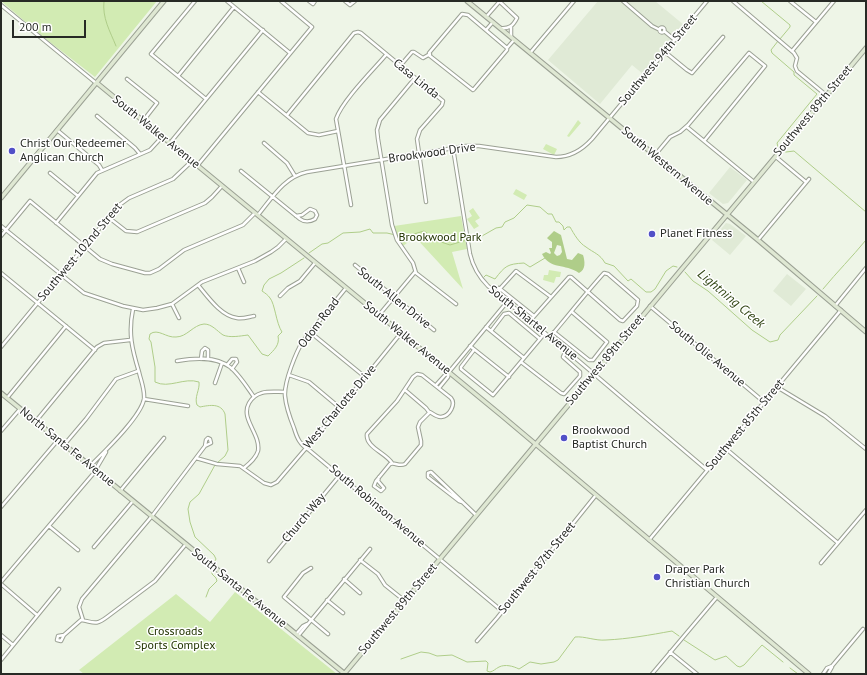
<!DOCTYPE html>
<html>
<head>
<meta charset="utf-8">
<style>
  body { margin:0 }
  #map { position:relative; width:867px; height:675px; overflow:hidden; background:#eef5e7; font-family:"PT Sans",sans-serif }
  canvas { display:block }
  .frame { position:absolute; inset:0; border:2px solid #272a25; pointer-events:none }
  .scale { position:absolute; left:12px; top:20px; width:74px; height:18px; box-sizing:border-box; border:2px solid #272a25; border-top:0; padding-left:5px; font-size:12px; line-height:14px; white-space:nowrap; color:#272a25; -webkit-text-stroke:3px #fff; paint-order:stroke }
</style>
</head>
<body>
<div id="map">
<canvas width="867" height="675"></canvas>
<div class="frame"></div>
<div class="scale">200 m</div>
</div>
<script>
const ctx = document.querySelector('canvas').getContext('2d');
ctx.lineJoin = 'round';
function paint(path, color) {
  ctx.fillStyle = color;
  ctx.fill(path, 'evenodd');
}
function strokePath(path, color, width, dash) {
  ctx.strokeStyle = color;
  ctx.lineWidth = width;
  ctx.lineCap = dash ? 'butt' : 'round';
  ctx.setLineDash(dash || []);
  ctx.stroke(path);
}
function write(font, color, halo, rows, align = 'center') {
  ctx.font = font + ' "PT Sans",sans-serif';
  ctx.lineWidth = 3;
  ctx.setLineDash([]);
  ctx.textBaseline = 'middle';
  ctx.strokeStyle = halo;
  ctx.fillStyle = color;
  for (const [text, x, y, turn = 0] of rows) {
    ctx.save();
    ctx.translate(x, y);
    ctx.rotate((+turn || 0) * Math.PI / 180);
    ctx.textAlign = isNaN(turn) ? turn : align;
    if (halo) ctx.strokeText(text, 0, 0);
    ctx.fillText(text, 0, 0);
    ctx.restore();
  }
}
paint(new Path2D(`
  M 598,1 L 655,1 L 684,25 L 643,74 L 632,65 L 600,104 L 548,60 Z
  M 730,167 L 747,180 L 728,203 L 723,204 L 709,193 Z
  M 726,223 L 730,224 L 746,236 L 730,255 L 712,240 Z
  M 787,274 L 806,289 L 791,306 L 773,291 Z`), '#e0ead6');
paint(new Path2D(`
  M 1,1 L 157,1 L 95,77 L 42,36 Z
  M 578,120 L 581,123 L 569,137 L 567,136 Z
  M 546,144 L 557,149 L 554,155 L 543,149 Z
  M 516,189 L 527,195 L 524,200 L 513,194 Z
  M 473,208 L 480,218 L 475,221 L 479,226 L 474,229 L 467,219 L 472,216 L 469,211 Z
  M 461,216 L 467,249 L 452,252 L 463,289 L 415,237 L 403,246 L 397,238 L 394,226 Z
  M 549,270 L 561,272 L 560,277 L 556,277 L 554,283 L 543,280 L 544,275 L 548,275 Z
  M 235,592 L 337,674 L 84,674 L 79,670 L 176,594 L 210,622 Z`), '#d2ebb3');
paint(new Path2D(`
  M 554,231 L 561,235 L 567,259 L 572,260 L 578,253 L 583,255 C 585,261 586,270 579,273 C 565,263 550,270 542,254 L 546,252 L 550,254 L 551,253 L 549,248 L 552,248 L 552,242 L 548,239 L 547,238 ZM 557,245 L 561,246 L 562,252 L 560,255 L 557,256 L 554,253 Z`), '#afcd89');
strokePath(new Path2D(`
  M 104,1 C 102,18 110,31 116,46
  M 761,1 L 790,25 L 790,27 L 780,39
  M 778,41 L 771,50 L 772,53 L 794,72 L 794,75 L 817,94 L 777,143 L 778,147
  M 783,151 L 786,152 L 794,151 L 866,212
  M 309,253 L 322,244 L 328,243 L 343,233 L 360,232 L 370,229 L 373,233 L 387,233 L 404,237 L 424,231 L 438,241 L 450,245 L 470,239 L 476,235 L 482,236 L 496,228 L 502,227 L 505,222 L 514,218 L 527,205 L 540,207 L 548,214 L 552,214 L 556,222 L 559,222 L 563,226 L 564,230 L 567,227 L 570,227 C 574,234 579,243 586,247 C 594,253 600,254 605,263 L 614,266 L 628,281 L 631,279 L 646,292 L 651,292 L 655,289 L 666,271 L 673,266 L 677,267
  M 685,272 L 693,281 L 708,291 L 752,330 L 770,342 L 778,340 L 780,335 L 817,296
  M 484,277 L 486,275 L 495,279 C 505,266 507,264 524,263 L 530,267 L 545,258
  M 823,289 C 837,272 852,257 866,240
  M 217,463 L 225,456 L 228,450 L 225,414 C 221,403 210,405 200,407 L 197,405 C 194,397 200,390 199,382 C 184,377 169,389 155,382 L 155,367 L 151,342 L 149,339 L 150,334 C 158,328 166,338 176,337 C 187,337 193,325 204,324 C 212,324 217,331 223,335 C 230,338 240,336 248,335 L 262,354 L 268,356 C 274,350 280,345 278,336 L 282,332 C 276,323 275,304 270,298 C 268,295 265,293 262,291 L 264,285 L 269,279 L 281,273 L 304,258
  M 213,565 L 216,559 L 214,555 L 195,537 L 190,522 L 188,509 L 190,502 L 199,494 L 215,465
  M 206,597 L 209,589 L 217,581 L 216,578 L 212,574 L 212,568
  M 684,640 L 715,660 L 726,656 L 737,666 L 740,667 L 744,665 L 762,645 L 783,662
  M 401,659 L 421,652 L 429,653 L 437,656 L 452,655 L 467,662 L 486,661 L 488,663 L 487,671 L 490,672 C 494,671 495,669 499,667 C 505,664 513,666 519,669 L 530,662 L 541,664 L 554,662 L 558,660 L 575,637 C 585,636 595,641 606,640 C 628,639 650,635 672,631 L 679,636
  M 790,668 L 798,674`), '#afcd89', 1);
const minor = new Path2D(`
  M 195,1 L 151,54 L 206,99
  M 227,1 L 290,53
  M 309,1 L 313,4 L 315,1
  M 345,1 L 350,5 L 355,1
  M 499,1 L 517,18 C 513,26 509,29 500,28
  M 623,1 L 652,26 L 660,30
  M 733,1 L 794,53 L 797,58 L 795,66 L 797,71 L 826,95
  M 790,1 L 816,22
  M 1,5 L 96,83
  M 462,14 L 468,15 L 507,48 L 507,50 L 474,89 L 473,90 L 430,56 L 429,53 Z
  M 486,17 L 500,1
  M659.5 30a2.5 2.5 0 1 1 5 0a2.5 2.5 0 1 1-5 0Z
  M 486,30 L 493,22
  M 664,31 L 675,40
  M 511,37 L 511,27
  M 507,48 L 514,40
  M 792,51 L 834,1
  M 665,52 L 687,70 L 692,73 L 723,37
  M 530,53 L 574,1
  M 400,66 L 412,52 L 414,52 L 423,58 L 430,54
  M 178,76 L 234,7
  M 415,78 L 380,120 L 377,130 L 378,139 L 392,225 L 397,240 L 413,263 L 416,273 L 456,304
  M 127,79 L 157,103 L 143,121
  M 258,92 L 308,133 L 319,135 L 338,131
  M 287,115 L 354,33 L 358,32 L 361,33 L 443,101 L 442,105 L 420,130 L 417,139 L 426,202
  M 97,116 L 135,148 L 140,154
  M 687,127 L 754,182
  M 57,130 L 99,165 L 102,170
  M 170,143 L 263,30
  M 264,143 L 287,163 L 295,176
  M 453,148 L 470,254 C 473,267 479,277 488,286 L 580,362 L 707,470
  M 655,155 L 670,137 L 680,132 L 688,125 L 749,53 L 765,66 L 704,141
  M 776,157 L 806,182
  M 197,166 L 312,27 L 281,1
  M 241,171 L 300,219 C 304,222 310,222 315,219 L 317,215 L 315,211 L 310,209 L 302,215 L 296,216
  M 50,173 L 78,196
  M 351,205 L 336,119 C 342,101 373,70 386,55
  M 258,215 C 272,198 284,177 307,172 L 466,146 L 479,146 L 556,157 C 570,157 582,150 592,139 L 707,1
  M 108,217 L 126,231 L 137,232 L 205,203 L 212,197 L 222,186
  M 56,223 L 97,173 L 150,150 L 162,137
  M 1,226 L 84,293 L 123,306 L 143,310 L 157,308 L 172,304 L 202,282 L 255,261 L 271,252 L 278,247 L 286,239
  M 1,236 L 30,201 L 100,259 L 112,264 L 145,273 L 150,273 L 159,269 L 184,250 L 243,225 L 255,213
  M 758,240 L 809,179
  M 355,265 L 434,330
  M 238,268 L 244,282
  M 1,273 L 95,350
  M 198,285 C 208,297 221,316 237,318 C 243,319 248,317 254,316
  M 346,288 L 303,341 C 296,352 284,382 285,396 C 286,407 290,418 294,428 C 297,438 300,445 309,450 L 502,611
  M 499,288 L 534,316
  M 496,293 L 516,271 L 551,297
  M 280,296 L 288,288 L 300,281 L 315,263
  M 172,304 L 179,318
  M 650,306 L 764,402
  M 835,306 L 866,268
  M 379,315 L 415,272
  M 530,321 L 569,277 L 571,277 L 620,320 L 623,321 L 637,306 L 638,300 L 608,274 L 604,273 C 585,294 568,316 550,337
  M 486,327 L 524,358
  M 491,331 L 504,314 L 509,313 L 540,339
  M 310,332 L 365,377
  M 554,332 L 589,360 L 593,360 L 607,342 L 572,312
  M 470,346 L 509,377
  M 1,347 L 118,206 L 129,198 L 173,179 L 192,161
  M 474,350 L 461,367 L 461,369 L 493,395 L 545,333
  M 201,359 L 202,351 L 205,348 L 208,350 L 208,359
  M 177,361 C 194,358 215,356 230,367 C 239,374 247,387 254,397
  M 521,362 L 561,393 L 564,394 L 580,376 L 580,372 L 563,357 L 566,350
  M 227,365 L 232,359 L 236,359 L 237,362 L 232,369
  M 289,375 L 309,382 L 340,408
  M 215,383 L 222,363
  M 436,385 L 445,375 L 449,372 L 507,302
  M 777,387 L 825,416 L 866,449
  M 439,388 L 448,377 L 449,372
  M 405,390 L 426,408 L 429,412
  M 7,398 L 66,326
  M 144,399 L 188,406
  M 36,421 L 97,347 L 104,343 L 130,340
  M 1,431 L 20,409
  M 64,445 L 86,419 L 116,379 L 138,371
  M 725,448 L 838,543
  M 196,458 L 217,464 L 240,466 L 264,483 L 271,485 L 277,482 L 337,412 L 401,333
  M 90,466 C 103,453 141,417 144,399 C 145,390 141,381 139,372 C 132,349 128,333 133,309
  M 244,468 C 250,463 256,458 258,451 C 261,434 240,419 249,403 C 257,389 271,392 285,392
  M 379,477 L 378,481 L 384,488 L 381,491 L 374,486 L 376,481 L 390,464 C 395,462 399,467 405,464 L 421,445 L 421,441 L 418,427 L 420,422 L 430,412 C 433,414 437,417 441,417 C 450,416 456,404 451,398 L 422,375 L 417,374 L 413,377 L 397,401 L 367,434 C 365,447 386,453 392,463
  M 120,491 L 164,438
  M 462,502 L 459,501 L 428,477 L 428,473 L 431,472 L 476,515
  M 1,507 L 58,440
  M 49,526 L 78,550
  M 649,540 L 841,310
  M 94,547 L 133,501
  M 360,560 L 378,574 L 385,585 L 405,601
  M 269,561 L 340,475
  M 821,563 L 866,510
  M 311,568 L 303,573 L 284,597 L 328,634
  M 344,579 L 360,593
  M 1,582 L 93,474 L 106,452
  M 1,584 L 37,615
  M 327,600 L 343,613
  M 83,620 L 79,607 L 82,599 L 152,516 L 205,446 L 211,443 L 210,439 L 208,438 L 206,440 L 205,446
  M 296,634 L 303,626 L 307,624
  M 1,635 L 13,645
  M 64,635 L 61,641 L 57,640 L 58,636 L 64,635 L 81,620 C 94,622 95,626 107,617 L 155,581 L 186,544
  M 298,636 L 370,549
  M 477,641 L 497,618 L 596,495
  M 670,652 L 697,674
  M 1,660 L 59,589
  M 652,674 L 717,597
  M 823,674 L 827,668 L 832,666 L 863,629
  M 828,674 L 832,667`);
const secondary = new Path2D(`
  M 467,1 L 758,240 L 866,332
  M 97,83 L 501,415 L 809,674
  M 1,198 L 164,1
  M 1,393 L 345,674
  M 344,674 L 866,48`);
strokePath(minor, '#9ba194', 4.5);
strokePath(secondary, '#9ba194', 5.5);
strokePath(minor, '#fff', 2.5);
strokePath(secondary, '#dfe8d3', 3.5);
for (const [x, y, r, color] of [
  [12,151,4,"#5150c7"],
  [652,234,4,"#5150c7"],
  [564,438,4,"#5150c7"],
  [657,577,4,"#5150c7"]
]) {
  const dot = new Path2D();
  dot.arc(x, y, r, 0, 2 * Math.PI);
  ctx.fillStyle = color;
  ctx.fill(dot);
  strokePath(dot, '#fff', 1.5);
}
write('12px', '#272a25', '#fff', [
  ["Southwest 94th Street",658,60,-50],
  ["Casa Linda",416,79,39],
  ["Southwest 89th Street",813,111,-50],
  ["South Walker Avenue",156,132,39],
  ["Brookwood Drive",432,153,-8],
  ["South Western Avenue",667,166,40],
  ["Southwest 102nd Street",80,252,-50],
  ["South Allen Drive",394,298,39],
  ["Odom Road",319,323,-53],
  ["South Shartel Avenue",533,323,39],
  ["South Walker Avenue",407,338,39],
  ["South Olie Avenue",707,354,40],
  ["Southwest 89th Street",605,360,-50],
  ["West Charlotte Drive",340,407,-50],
  ["Southwest 85th Street",745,425,-50],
  ["North Santa Fe Avenue",67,447,39],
  ["South Robinson Avenue",377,506,40],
  ["Church Way",304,518,-50],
  ["Southwest 87th Street",537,568,-51],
  ["South Santa Fe Avenue",239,588,39],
  ["Southwest 89th Street",398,609,-50]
]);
write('12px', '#272a25', '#fff', [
  ["Christ Our Redeemer",20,144],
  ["Anglican Church",20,158],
  ["Planet Fitness",660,234],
  ["Brookwood",572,431],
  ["Baptist Church",572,445],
  ["Draper Park",665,570],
  ["Christian Church",665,584]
], 'left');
write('12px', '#233502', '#fff', [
  ["Brookwood Park",440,238],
  ["Crossroads",175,632],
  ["Sports Complex",175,646]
]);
write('italic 13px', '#334716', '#fff', [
  ["Lightning Creek",731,299,40]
]);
</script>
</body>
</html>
